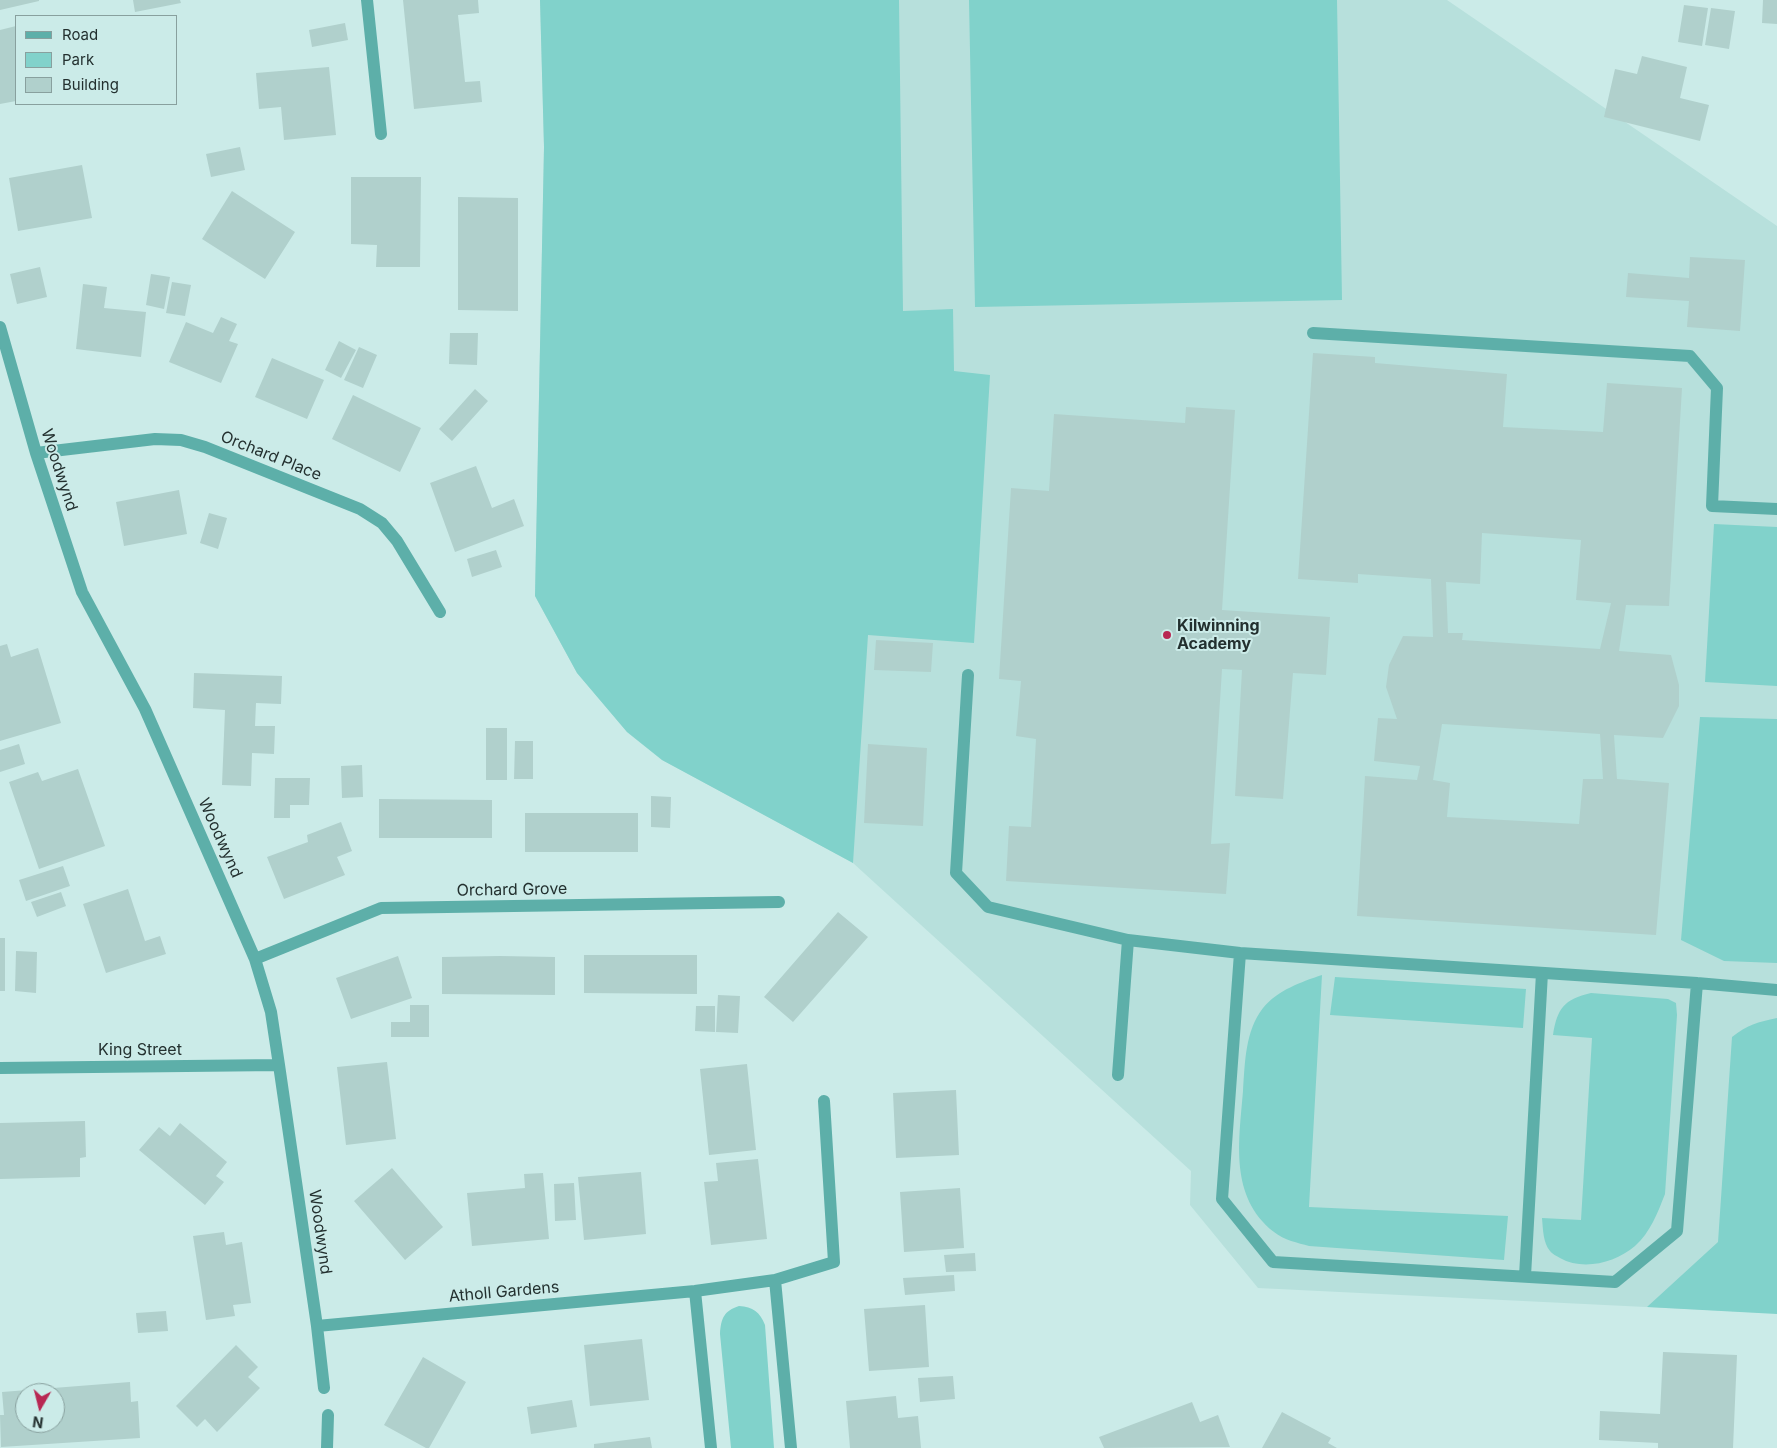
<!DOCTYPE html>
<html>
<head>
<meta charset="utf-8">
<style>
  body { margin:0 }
  #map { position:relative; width:1777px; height:1448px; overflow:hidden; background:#cbebe8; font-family:Inter,sans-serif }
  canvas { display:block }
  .legend { position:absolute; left:15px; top:15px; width:162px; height:90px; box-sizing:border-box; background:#cbebe8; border:1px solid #88a09e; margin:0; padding:6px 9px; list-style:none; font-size:15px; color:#23302f }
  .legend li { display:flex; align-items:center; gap:10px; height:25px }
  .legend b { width:25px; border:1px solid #88a09e }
  .north { position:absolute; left:15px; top:1383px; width:50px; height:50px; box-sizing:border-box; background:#cbebe8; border:1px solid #88a09e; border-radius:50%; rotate:188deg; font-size:14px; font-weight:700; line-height:20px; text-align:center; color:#23302f }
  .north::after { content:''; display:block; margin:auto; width:18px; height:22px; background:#b82853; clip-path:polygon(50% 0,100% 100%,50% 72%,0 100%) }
</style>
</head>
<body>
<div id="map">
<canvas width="1777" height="1448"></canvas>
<ul class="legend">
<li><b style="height:6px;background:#5dafa9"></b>Road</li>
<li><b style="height:14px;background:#81d2cb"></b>Park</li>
<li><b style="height:14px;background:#b0d0cc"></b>Building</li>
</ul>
<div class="north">N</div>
</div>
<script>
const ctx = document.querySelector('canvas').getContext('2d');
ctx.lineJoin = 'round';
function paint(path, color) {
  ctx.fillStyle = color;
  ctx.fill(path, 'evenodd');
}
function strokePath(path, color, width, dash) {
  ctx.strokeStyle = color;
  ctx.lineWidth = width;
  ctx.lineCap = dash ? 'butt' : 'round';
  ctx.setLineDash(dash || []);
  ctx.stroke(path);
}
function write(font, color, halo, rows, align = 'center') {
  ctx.font = font + ' Inter,sans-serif';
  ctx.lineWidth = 4;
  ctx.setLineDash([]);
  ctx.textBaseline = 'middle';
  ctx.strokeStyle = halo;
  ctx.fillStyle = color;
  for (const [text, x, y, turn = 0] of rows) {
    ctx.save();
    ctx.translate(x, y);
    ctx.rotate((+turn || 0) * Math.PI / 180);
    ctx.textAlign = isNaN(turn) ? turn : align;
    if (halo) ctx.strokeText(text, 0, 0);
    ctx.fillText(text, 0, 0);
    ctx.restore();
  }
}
paint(new Path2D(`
  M 540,0 L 1447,0 L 1777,226 L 1777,1133 L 1768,1313 L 1258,1288 L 1190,1205 L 1191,1171 L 853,863 L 662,760 L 627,732 L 577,673 L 535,596 L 544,147 Z`), '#b7e0dc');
paint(new Path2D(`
  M 540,0 L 899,0 L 903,311 L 953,309 L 954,371 L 990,375 L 974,643 L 868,635 L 853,863 L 662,760 L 627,732 L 577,673 L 535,596 L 544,147 Z
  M 969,0 L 1337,0 L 1342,300 L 975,307 Z
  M 1714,524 L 1777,527 L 1777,686 L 1705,682 Z
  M 1700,717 L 1777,719 L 1777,963 L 1724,961 L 1681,940 Z
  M 1322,975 L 1309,1207 L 1508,1216 L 1504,1260 L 1309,1246 C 1298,1243 1284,1240 1274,1232 C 1229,1197 1239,1141 1243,1091 C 1245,1063 1245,1031 1263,1008 C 1278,990 1301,982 1322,975 Z
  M 1335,977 L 1526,989 L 1523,1028 L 1330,1015 Z
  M 1591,993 L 1668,999 L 1676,1003 L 1677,1015 L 1665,1194 C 1658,1212 1650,1233 1635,1246 C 1615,1263 1583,1271 1560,1258 C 1557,1256 1552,1254 1550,1251 C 1543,1243 1543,1229 1542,1218 L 1581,1220 L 1592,1038 L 1553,1035 C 1557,1009 1564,999 1591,993 Z
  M 1777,1018 L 1777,1314 L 1647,1307 L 1718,1242 L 1732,1037 C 1747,1025 1758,1022 1777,1018 Z
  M 739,1306 C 753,1307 760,1312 765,1325 L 774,1448 L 731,1448 L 720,1334 C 721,1318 724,1311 739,1306 Z`), '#81d2cb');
paint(new Path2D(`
  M 0,0 L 39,0 L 39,1 L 0,10 Z
  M 133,0 L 180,0 L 181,3 L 135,12 Z
  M 403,0 L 478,0 L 479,13 L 458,15 L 465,82 L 480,81 L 482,102 L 414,109 Z
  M 1763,0 L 1777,0 L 1777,24 L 1762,23 Z
  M 1684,5 L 1708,8 L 1702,46 L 1678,42 Z
  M 1711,8 L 1735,11 L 1729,49 L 1705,45 Z
  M 345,23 L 348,40 L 312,47 L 309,30 Z
  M 16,26 L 16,101 L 0,104 L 0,30 Z
  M 1642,56 L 1687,67 L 1680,98 L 1709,105 L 1700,141 L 1604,117 L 1615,69 L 1637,74 Z
  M 329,67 L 336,135 L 284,140 L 281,107 L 259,109 L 256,73 Z
  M 240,147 L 245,170 L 211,177 L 206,154 Z
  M 82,165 L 92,218 L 18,231 L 9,178 Z
  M 351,177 L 421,177 L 420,267 L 376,267 L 377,245 L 351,244 Z
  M 232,191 L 295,232 L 265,279 L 202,239 Z
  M 458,197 L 518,198 L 518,311 L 458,310 Z
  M 1690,257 L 1745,260 L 1740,331 L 1687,327 L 1689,301 L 1626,297 L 1628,273 L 1689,278 Z
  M 40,267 L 47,297 L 17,304 L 10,274 Z
  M 151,274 L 170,277 L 164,309 L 146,305 Z
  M 172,282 L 191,285 L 185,316 L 166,313 Z
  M 83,284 L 107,287 L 104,308 L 146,312 L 141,357 L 76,349 Z
  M 221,317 L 237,324 L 229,341 L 238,344 L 221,383 L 169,362 L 186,322 L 213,333 Z
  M 450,333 L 478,333 L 477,365 L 449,364 Z
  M 339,341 L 356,350 L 341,378 L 325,370 Z
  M 359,347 L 377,355 L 363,388 L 344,380 Z
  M 1313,353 L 1375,357 L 1375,363 L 1507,374 L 1503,427 L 1603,432 L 1607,383 L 1682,388 L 1669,606 L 1626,605 L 1619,651 L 1671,655 L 1679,685 L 1679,706 L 1663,738 L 1614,735 L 1617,779 L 1669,783 L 1656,935 L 1357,916 L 1365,776 L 1417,780 L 1420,766 L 1374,761 L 1378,718 L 1397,719 L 1386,687 L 1389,665 L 1403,636 L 1433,637 L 1431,579 L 1358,574 L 1358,583 L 1298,579 ZM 1482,533 L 1581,540 L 1576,600 L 1611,603 L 1600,649 L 1462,640 L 1463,633 L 1448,633 L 1446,582 L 1480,584 ZM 1442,724 L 1600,734 L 1603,779 L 1583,779 L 1579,824 L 1447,817 L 1450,783 L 1433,780 Z
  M 272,358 L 324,380 L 307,419 L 255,397 Z
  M 475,389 L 488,401 L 452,441 L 439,429 Z
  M 353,395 L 421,428 L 400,472 L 332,439 Z
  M 1186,407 L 1235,410 L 1222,610 L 1330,617 L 1326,675 L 1293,673 L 1283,799 L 1235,796 L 1242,670 L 1222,669 L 1211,844 L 1230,843 L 1226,894 L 1006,881 L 1009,826 L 1031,827 L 1036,739 L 1016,736 L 1021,681 L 999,679 L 1011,488 L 1049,491 L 1054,414 L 1185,423 Z
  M 476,466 L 492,508 L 514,499 L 524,526 L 455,552 L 430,483 Z
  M 179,490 L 187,534 L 124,546 L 116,502 Z
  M 209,513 L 227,518 L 218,549 L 200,543 Z
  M 496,550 L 502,567 L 472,577 L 467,559 Z
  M 876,640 L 933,643 L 931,672 L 874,670 Z
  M 7,644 L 11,657 L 38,648 L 61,723 L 0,741 L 0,646 Z
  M 194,673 L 282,676 L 281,704 L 256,703 L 255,726 L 275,726 L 274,754 L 252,753 L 251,786 L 222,785 L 225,710 L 193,708 Z
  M 486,728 L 507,728 L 507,780 L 486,780 Z
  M 515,741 L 533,741 L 533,779 L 514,779 Z
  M 19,744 L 25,764 L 0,772 L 0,750 Z
  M 868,744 L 927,748 L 923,826 L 864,823 Z
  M 362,765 L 363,797 L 342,798 L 341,766 Z
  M 78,769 L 105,846 L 39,869 L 9,782 L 38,772 L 42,781 Z
  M 275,778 L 310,778 L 309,805 L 290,805 L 290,818 L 274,818 Z
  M 651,796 L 671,797 L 670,828 L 651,827 Z
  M 379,799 L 492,800 L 492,838 L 379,838 Z
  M 525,813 L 638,813 L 638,852 L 525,852 Z
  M 341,822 L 352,851 L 337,857 L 345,875 L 284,899 L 267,857 L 308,842 L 307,835 Z
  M 63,866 L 70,886 L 26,901 L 19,880 Z
  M 128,889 L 145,941 L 160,936 L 166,954 L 106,973 L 83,904 Z
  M 61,892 L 66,906 L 37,917 L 31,902 Z
  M 838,912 L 868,937 L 793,1022 L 764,997 Z
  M 0,938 L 5,938 L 5,991 L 0,991 Z
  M 16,951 L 37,952 L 36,993 L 15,991 Z
  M 584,955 L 697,955 L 697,994 L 584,993 Z
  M 398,956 L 412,998 L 351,1019 L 336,978 Z
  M 500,956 L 555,957 L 555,995 L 442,994 L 442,957 Z
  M 718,995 L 740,996 L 738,1033 L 716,1032 Z
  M 410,1005 L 429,1005 L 429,1037 L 391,1037 L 391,1022 L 410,1022 Z
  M 696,1006 L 715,1006 L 715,1032 L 695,1031 Z
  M 387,1062 L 396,1139 L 346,1145 L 337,1067 Z
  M 747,1064 L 756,1150 L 709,1155 L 700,1069 Z
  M 956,1090 L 959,1155 L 896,1158 L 893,1093 Z
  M 85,1121 L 86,1157 L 80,1158 L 80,1177 L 0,1179 L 0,1123 Z
  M 180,1123 L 227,1162 L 216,1176 L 224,1182 L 205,1205 L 139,1150 L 159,1127 L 170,1136 Z
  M 758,1159 L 767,1239 L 711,1245 L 704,1182 L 718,1181 L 716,1163 Z
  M 392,1168 L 443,1227 L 405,1260 L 354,1201 Z
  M 641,1172 L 646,1234 L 584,1240 L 578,1177 Z
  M 543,1173 L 549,1239 L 472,1246 L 467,1193 L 525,1188 L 524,1174 Z
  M 574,1183 L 576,1220 L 555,1221 L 554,1184 Z
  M 960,1188 L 964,1248 L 904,1252 L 900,1192 Z
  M 224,1232 L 226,1245 L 242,1242 L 251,1303 L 233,1305 L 235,1316 L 206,1320 L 193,1236 Z
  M 975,1253 L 976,1271 L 946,1272 L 944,1255 Z
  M 954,1275 L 955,1291 L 905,1295 L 903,1278 Z
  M 925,1305 L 929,1367 L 869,1371 L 864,1309 Z
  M 166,1311 L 168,1331 L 138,1333 L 136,1313 Z
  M 642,1339 L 649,1400 L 590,1406 L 584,1345 Z
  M 236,1345 L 258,1367 L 248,1377 L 260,1388 L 217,1432 L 205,1419 L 197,1427 L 176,1406 Z
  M 1663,1352 L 1737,1355 L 1733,1448 L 1658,1448 L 1658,1443 L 1599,1440 L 1600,1411 L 1660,1414 Z
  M 423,1357 L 466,1382 L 429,1448 L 426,1448 L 384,1425 Z
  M 953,1376 L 955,1399 L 920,1402 L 918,1378 Z
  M 130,1382 L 131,1402 L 138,1401 L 140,1438 L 1,1447 L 0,1415 L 4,1415 L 2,1392 ZM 25,1393 L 55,1393 L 55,1423 L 25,1423 Z
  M 896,1396 L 898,1418 L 918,1416 L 921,1448 L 850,1448 L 846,1401 Z
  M 572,1400 L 577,1427 L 531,1434 L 527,1407 Z
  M 1192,1402 L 1200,1422 L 1218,1415 L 1230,1447 L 1104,1448 L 1099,1437 Z
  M 1282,1412 L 1331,1438 L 1328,1443 L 1337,1448 L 1262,1448 Z
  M 650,1437 L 652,1448 L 594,1448 L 594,1444 Z`), '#b0d0cc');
strokePath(new Path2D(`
  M 1313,333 L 1690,356 L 1717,388 L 1712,506 L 1777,509
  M 968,675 L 956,873 L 988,907 L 1128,940
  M 1240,953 L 1222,1199 L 1273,1262 L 1615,1282 L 1677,1231 L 1697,983
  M 1118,1075 L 1128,940 L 1240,953 L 1697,983 L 1777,990
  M 1525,1276 L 1542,973`), '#5dafa9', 12);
strokePath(new Path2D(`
  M 367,0 L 381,134
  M 0,327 L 36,453 L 82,592 L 145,709 L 255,959 L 271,1012 L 279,1065 L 317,1326 L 324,1388
  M 36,453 L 155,439 L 181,440 L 205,447 L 360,509 L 382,523 L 397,541 L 440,612
  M 255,959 L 381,908 L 779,902
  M 0,1068 L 279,1065
  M 775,1280 L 791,1448
  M 695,1291 L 711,1448
  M 317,1326 L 695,1291 L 775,1280 L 834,1262 L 824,1101
  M 327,1448 L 328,1415`), '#5dafa9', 12);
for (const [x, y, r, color] of [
  [1167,635,5,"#b82853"]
]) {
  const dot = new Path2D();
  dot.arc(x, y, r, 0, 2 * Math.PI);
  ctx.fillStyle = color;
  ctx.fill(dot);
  strokePath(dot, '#cbebe8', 2);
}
write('16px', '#23302f', '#cbebe8', [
  ["Orchard Place",271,456,22],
  ["Woodwynd",59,470,72],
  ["Woodwynd",220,838,66],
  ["Orchard Grove",512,890,-1],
  ["King Street",140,1050],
  ["Woodwynd",320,1232,82],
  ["Atholl Gardens",504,1292,-5]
]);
write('bold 16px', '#23302f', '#cbebe8', [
  ["Kilwinning",1177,626],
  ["Academy",1177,644]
], 'left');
</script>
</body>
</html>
